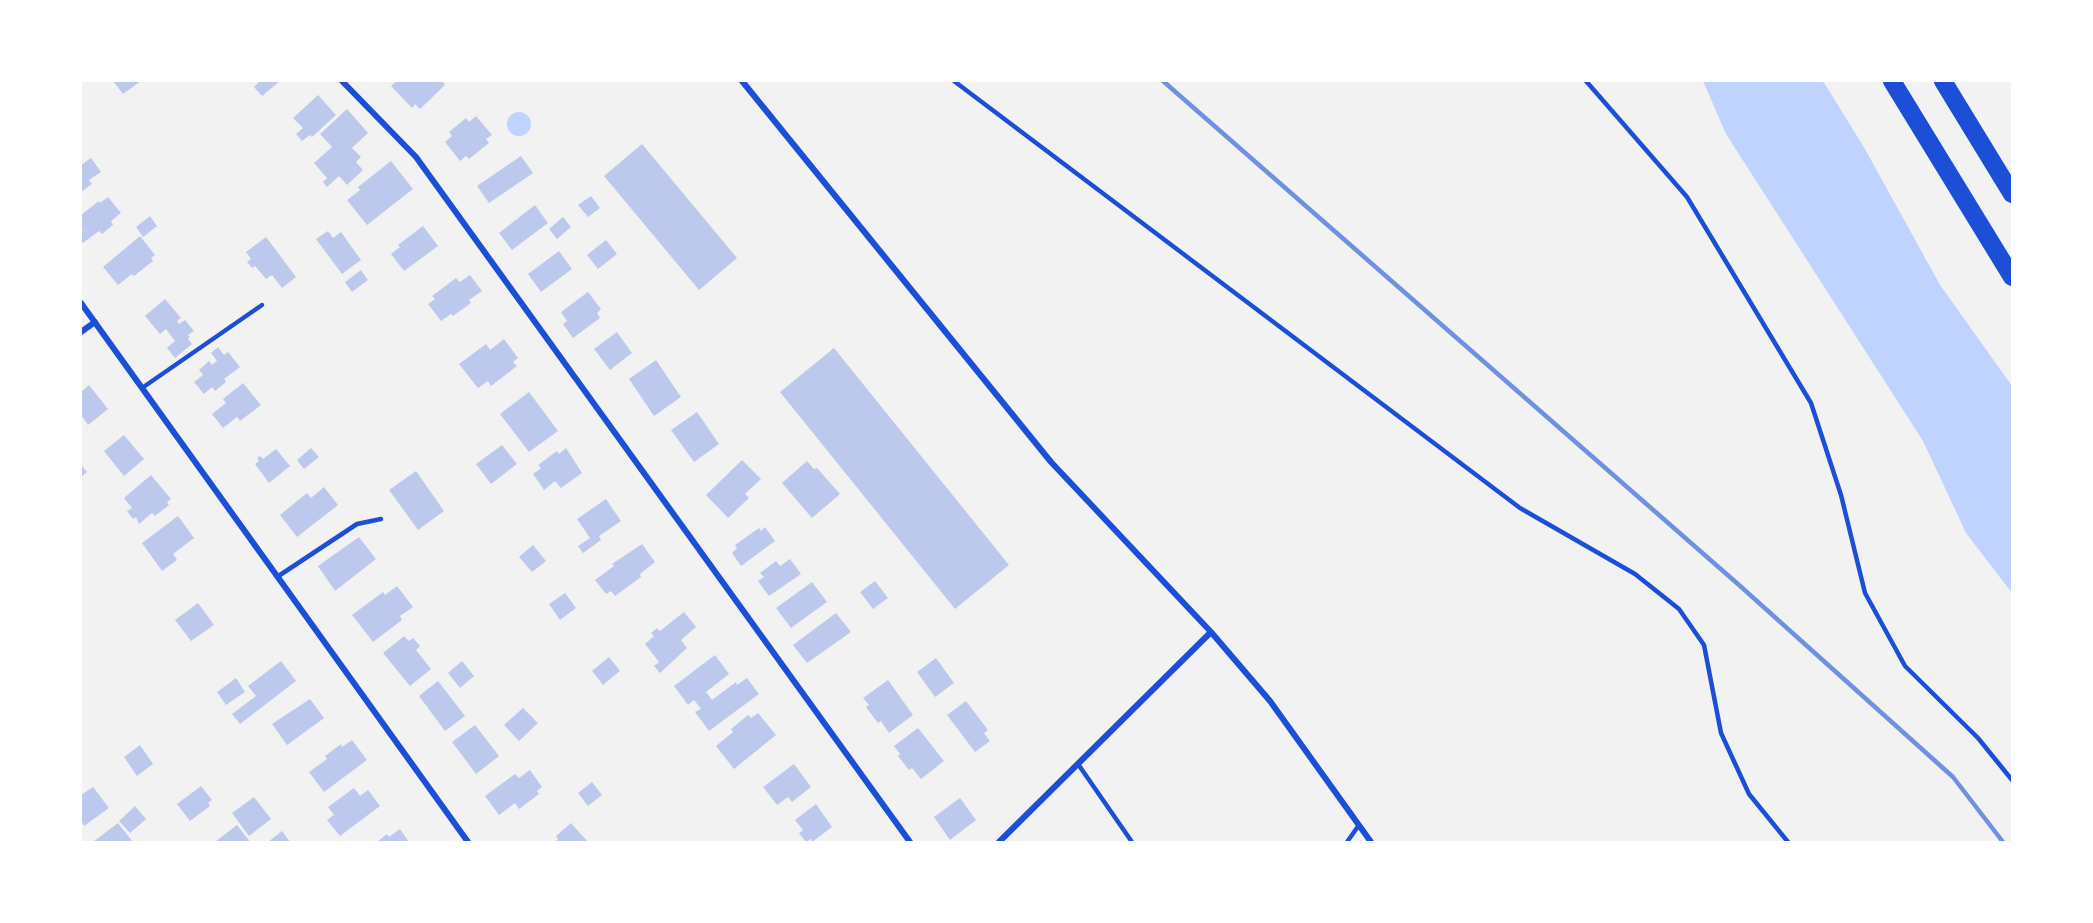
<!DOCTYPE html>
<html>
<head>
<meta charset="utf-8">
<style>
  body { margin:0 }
  #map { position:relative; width:2093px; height:923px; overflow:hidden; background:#f2f2f2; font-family:"Exo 2",sans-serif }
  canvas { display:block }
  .frame { position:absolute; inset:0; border:82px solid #fff; pointer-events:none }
</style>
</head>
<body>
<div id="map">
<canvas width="2093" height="923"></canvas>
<div class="frame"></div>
</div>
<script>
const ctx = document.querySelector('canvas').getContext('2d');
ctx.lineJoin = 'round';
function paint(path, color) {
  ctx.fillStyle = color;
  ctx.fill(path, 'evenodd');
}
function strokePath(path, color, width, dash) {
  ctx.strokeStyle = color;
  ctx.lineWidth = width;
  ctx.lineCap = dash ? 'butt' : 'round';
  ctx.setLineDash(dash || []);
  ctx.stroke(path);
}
paint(new Path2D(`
  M 1703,81 L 1823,81 L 1865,149 L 1940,285 L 2012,386 L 2012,593 L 1966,533 L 1923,441 L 1726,134 Z
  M507 124a12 12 0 1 1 24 0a12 12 0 1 1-24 0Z`), '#bfd3fe');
paint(new Path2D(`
  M 113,81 L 141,81 L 123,94 Z
  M 260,81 L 280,81 L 262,96 L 254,87 Z
  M 397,81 L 442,81 L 445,85 L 420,109 L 415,104 L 412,108 L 391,86 Z
  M 318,95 L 336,115 L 312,137 L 310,135 L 302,141 L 296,134 L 303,128 L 293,118 Z
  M 347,109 L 368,133 L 352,148 L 361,157 L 356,162 L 363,170 L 347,185 L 339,176 L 327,187 L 323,182 L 327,178 L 314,163 L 332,147 L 320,134 Z
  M 476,116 L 492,135 L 486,139 L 489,143 L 469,159 L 466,156 L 460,161 L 445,142 L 452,136 L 449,132 L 466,118 L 469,122 Z
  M 642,144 L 737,258 L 699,290 L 604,176 Z
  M 521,156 L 533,173 L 489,203 L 477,186 Z
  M 91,158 L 101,172 L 89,180 L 92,184 L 81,192 L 81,165 Z
  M 391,161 L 413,189 L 367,225 L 347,200 L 360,190 L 358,187 Z
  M 591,196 L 600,208 L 588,217 L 578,205 Z
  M 108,197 L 121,213 L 111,221 L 113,225 L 102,234 L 99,231 L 83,243 L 81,240 L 81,232 L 83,230 L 81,227 L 81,215 L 99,201 L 100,203 Z
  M 535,205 L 548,223 L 512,250 L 499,233 Z
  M 150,216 L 157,226 L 143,237 L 136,227 Z
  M 563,217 L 571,227 L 557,239 L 549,229 Z
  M 423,226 L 438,246 L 404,271 L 391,254 L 400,247 L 398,245 Z
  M 328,231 L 333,238 L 341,232 L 361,260 L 342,274 L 316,239 Z
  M 140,236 L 155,255 L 151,258 L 153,261 L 134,276 L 132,274 L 118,285 L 103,267 Z
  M 266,237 L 296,277 L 282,288 L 272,275 L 266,279 L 255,266 L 252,268 L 247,262 L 251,259 L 246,252 Z
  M 606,240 L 617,254 L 598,269 L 587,255 Z
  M 559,251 L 572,269 L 541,292 L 528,274 Z
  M 361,270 L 368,280 L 352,292 L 345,282 Z
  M 470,275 L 482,291 L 469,300 L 471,303 L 453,316 L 451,314 L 441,321 L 428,304 L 435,299 L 432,296 L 456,278 L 460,282 Z
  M 588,292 L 601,309 L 597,313 L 600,318 L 573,338 L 563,324 L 567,321 L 561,312 Z
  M 165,299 L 181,318 L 177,321 L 179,324 L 185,320 L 194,331 L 188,335 L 190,337 L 188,339 L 192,344 L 175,358 L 167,348 L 175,341 L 166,329 L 160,334 L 145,316 Z
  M 617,332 L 632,353 L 610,370 L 594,349 Z
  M 504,339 L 518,358 L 513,362 L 517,366 L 491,386 L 488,381 L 478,388 L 459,364 L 486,344 L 490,350 Z
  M 218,347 L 224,355 L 228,352 L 240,367 L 224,379 L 226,382 L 215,391 L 212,387 L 204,394 L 194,382 L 203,375 L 199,370 L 209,361 L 212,365 L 217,361 L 211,353 Z
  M 834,348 L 1009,565 L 955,609 L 780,392 Z
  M 656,360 L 681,397 L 654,416 L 629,379 Z
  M 243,383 L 261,405 L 240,421 L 237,417 L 223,428 L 212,414 L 226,403 L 223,399 Z
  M 89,385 L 108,409 L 88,425 L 81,415 L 81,392 Z
  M 529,392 L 558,431 L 529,452 L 500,414 Z
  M 697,412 L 719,444 L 694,462 L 671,430 Z
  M 124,435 L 144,459 L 124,476 L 104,451 Z
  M 502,445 L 517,464 L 491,484 L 476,464 Z
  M 311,448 L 319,457 L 304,469 L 297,460 Z
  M 566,448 L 582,473 L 561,488 L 555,481 L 544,490 L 533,474 L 541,468 L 538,465 L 557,451 L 559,454 Z
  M 276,449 L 290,466 L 269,483 L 255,464 L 259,461 L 257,458 L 260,456 L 263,459 Z
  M 742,460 L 761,479 L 745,494 L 749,498 L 728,518 L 706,495 Z
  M 807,461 L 814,469 L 817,468 L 840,494 L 812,518 L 782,483 Z
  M 81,465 L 87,472 L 81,477 Z
  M 416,471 L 444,511 L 418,530 L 389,490 Z
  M 151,475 L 171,499 L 167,502 L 169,505 L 155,516 L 152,513 L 139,524 L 136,517 L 133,519 L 127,511 L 132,508 L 124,498 Z
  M 324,487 L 338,505 L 297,537 L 280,515 L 307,493 L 311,498 Z
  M 606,499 L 621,521 L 599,536 L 601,540 L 583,553 L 578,546 L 590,538 L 577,519 Z
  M 178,516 L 194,538 L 173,554 L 177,560 L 162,571 L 142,543 Z
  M 765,527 L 775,541 L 741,566 L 732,553 L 737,548 L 735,545 L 759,528 L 761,531 Z
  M 359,537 L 376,559 L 335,591 L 318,566 Z
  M 642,544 L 655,562 L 640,574 L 641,577 L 615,596 L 611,591 L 606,594 L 595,580 L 614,566 L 612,564 Z
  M 533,545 L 546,561 L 532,572 L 519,557 Z
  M 790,559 L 801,574 L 769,596 L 758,581 L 764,577 L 760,573 L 776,561 L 780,566 Z
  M 875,581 L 888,598 L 873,609 L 860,592 Z
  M 812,582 L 827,602 L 791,628 L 776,608 Z
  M 397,586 L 413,607 L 400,616 L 402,620 L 373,642 L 352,615 L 383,592 L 385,595 Z
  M 565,593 L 576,608 L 560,620 L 549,604 Z
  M 198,603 L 214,625 L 191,641 L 175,620 Z
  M 684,612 L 696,627 L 681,640 L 687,648 L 660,673 L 654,666 L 659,662 L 645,644 L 654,636 L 651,633 L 657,628 L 660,631 Z
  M 836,613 L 851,632 L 807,663 L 793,645 Z
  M 404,636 L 409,641 L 413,638 L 420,646 L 416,650 L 431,669 L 410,686 L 383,653 Z
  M 715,655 L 729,674 L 706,692 L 712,700 L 736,682 L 737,685 L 747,678 L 759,694 L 709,731 L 695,712 L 701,709 L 694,700 L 688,705 L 674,686 Z
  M 609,657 L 620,671 L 603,685 L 592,671 Z
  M 936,658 L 954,683 L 935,697 L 917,672 Z
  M 281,661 L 296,681 L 240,724 L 232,714 L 256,696 L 248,686 Z
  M 462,661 L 474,676 L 460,688 L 448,673 Z
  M 236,678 L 245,692 L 226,705 L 217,692 Z
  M 888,680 L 913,715 L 889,733 L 881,721 L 878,723 L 866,707 L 869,705 L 863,698 Z
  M 438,681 L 465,716 L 445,731 L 419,696 Z
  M 310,699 L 324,718 L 287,745 L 272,724 Z
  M 966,701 L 988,730 L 984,733 L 990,741 L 975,752 L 947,715 Z
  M 523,708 L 538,723 L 519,741 L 504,725 Z
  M 758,713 L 776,735 L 734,769 L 716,746 L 733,732 L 731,729 L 748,715 L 751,718 Z
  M 475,725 L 499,756 L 476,774 L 452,742 Z
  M 918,728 L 944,761 L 921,779 L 912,768 L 909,770 L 898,756 L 900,754 L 894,746 Z
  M 352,740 L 367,760 L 324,792 L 309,772 L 327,759 L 325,756 L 341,744 L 342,747 Z
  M 140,745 L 153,764 L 137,776 L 124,757 Z
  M 794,764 L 811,787 L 792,802 L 788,797 L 777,805 L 763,787 Z
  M 530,770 L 542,787 L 537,791 L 539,794 L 519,809 L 515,803 L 499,815 L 485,796 L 515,774 L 519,778 Z
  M 592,782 L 602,795 L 588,806 L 578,793 Z
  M 201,786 L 212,800 L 208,803 L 210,806 L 190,821 L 177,804 Z
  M 93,787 L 109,808 L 84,826 L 81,821 L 81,795 Z
  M 354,788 L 360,796 L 368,790 L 380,806 L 340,836 L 327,820 L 334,815 L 328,807 Z
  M 254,797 L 271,819 L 249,836 L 232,813 Z
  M 960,798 L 976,820 L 950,840 L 934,817 Z
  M 816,804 L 832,827 L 812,842 L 811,839 L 806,842 L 799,833 L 803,830 L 795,820 Z
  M 135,806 L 146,819 L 130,833 L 119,821 Z
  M 118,823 L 133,842 L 93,842 Z
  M 571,823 L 588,842 L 555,842 L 558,839 L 556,836 Z
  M 237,825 L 250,842 L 215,842 Z
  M 400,829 L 409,842 L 377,842 L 387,834 L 389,837 Z
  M 282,831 L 290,842 L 268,842 Z`), '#bdc9ec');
strokePath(new Path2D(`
  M 954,81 L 1520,508 L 1635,574 L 1679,609 L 1704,645 L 1721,733 L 1749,794 L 1788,842
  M 1586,81 L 1687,197 L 1811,403 L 1841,495 L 1865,593 L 1905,666 L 1978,738 L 2012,780
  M 142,388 L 262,305
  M 277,577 L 357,524 L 381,519
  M 1078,764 L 1132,842
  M 1347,842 L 1359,825`), '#1d4ed8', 4.5);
strokePath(new Path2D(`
  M 342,81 L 416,157 L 910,842
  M 742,81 L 1051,462 L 1211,632 L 1270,701 L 1371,842
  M 81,303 L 468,842
  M 81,332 L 95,322
  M 999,842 L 1211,632`), '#1d4ed8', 6);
strokePath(new Path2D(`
  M 1892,81 L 2012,277
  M 1943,81 L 2012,194`), '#1d4ed8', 18);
strokePath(new Path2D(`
  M 1163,81 L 1739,585 L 1953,777 L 2003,842`), '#7290e2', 4.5);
</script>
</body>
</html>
